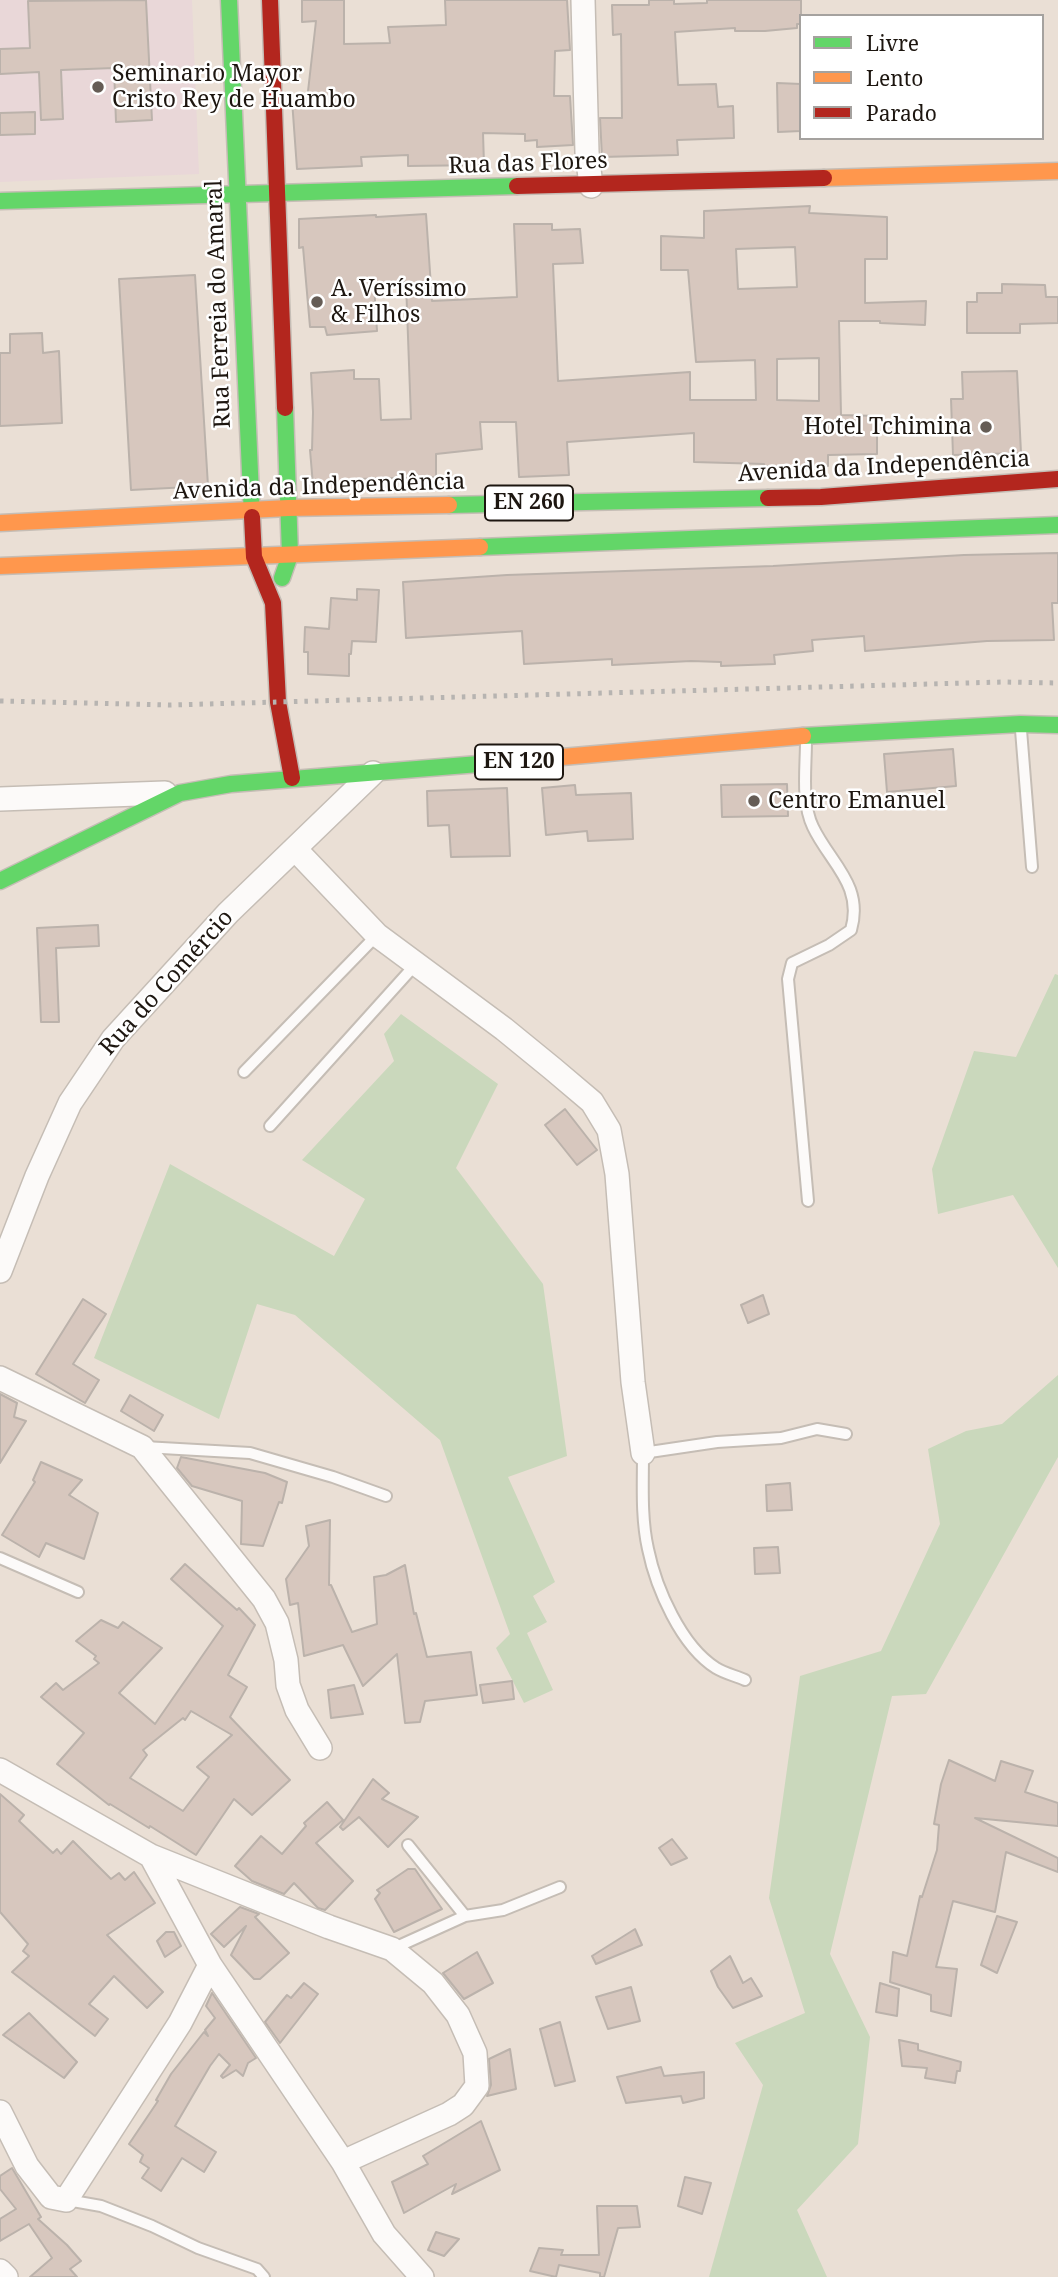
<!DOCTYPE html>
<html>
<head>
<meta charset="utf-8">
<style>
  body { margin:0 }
  #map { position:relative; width:1058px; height:2277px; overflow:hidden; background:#eadfd5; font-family:"Noto Serif",serif }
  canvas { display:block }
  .legend { position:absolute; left:799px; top:14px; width:245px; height:126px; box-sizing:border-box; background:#fff; border:2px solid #a5a29f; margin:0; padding:9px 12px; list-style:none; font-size:21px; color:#1d1610 }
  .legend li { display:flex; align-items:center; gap:14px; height:35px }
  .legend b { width:35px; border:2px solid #a5a29f }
</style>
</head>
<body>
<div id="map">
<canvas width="1058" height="2277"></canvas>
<ul class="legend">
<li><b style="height:9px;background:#63d668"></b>Livre</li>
<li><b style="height:9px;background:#ff974d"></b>Lento</li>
<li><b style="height:9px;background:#b3261e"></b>Parado</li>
</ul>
</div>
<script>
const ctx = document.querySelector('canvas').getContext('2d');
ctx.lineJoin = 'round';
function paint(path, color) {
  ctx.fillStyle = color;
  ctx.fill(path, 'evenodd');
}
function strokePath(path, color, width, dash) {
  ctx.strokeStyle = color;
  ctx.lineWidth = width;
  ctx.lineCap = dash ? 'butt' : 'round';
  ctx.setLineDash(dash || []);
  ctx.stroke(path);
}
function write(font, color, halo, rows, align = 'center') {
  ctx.font = font + ' "Noto Serif",serif';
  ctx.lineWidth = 5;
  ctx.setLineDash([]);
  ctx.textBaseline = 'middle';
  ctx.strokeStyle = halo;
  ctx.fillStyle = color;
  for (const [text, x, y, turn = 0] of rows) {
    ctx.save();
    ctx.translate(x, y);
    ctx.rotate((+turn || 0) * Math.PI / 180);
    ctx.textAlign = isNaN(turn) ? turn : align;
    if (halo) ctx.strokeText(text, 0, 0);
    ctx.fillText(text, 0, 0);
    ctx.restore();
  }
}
paint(new Path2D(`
  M 0,0 L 192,0 L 199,174 L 0,182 Z`), '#e9d7d8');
paint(new Path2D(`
  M 1055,974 L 1058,975 L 1058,1268 L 1013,1195 L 938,1214 L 932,1169 L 974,1051 L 1016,1057 Z
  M 401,1014 L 498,1084 L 456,1168 L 543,1284 L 567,1456 L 508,1477 L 555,1582 L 533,1596 L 547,1622 L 527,1633 L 553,1690 L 524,1703 L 496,1648 L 510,1634 L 440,1440 L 295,1315 L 257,1304 L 219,1419 L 94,1358 L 170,1164 L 334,1256 L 365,1199 L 302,1160 L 394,1061 L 384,1034 Z
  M 1058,1375 L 1058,1457 L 926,1694 L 892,1696 L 830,1954 L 870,2037 L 858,2144 L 797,2210 L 827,2277 L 709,2277 L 763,2085 L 735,2043 L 805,2013 L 769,1898 L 800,1676 L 881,1651 L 940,1524 L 928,1449 L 966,1431 L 1002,1424 Z`), '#cad8bc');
const building = new Path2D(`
  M 146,0 L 152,120 L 116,122 L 114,68 L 61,70 L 63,119 L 41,120 L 39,72 L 0,74 L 0,49 L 30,48 L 28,1 Z
  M 302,0 L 344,0 L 344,44 L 390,43 L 388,27 L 446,25 L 445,0 L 567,0 L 570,50 L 555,51 L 554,96 L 570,96 L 573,145 L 537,147 L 537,140 L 525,141 L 525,134 L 483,133 L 484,165 L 408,166 L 408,155 L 361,157 L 362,166 L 297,169 L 292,100 L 307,100 L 316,21 L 302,22 Z
  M 649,0 L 674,0 L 674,4 L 707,3 L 707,0 L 801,0 L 801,24 L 797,24 L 797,28 L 765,31 L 735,31 L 735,28 L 675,32 L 678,85 L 716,84 L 718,107 L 733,106 L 734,138 L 677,140 L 678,155 L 602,157 L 600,118 L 622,118 L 621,34 L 613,35 L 612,5 L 649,5 Z
  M 777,83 L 801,84 L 801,131 L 778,132 Z
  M 35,112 L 35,134 L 0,135 L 0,113 Z
  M 810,206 L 809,213 L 887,217 L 887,259 L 865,259 L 865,303 L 926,301 L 925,325 L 880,323 L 880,321 L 839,321 L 841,415 L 877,416 L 877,454 L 828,455 L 828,466 L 764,466 L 764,464 L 694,462 L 694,433 L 567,442 L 569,475 L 519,477 L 516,422 L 480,422 L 482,449 L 436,454 L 436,477 L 357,479 L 357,483 L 313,485 L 310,450 L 312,450 L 313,412 L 311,373 L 354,370 L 354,379 L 379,379 L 381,420 L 411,419 L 406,282 L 374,285 L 377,331 L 327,335 L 325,327 L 310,327 L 303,247 L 299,248 L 299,219 L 376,215 L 376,217 L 426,214 L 432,301 L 517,297 L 514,224 L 552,224 L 552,230 L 580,229 L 583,263 L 553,264 L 558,381 L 690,372 L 690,400 L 756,400 L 755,360 L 696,362 L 688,270 L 661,270 L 661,236 L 704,238 L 704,211 ZM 795,247 L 797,287 L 738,289 L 736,249 ZM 819,358 L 819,401 L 777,400 L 777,359 Z
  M 195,275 L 208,486 L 131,490 L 119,279 Z
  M 1002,284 L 1045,285 L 1046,297 L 1058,297 L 1058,323 L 1020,324 L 1020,333 L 967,333 L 967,302 L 977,302 L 977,293 L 1002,293 Z
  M 42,333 L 43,353 L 59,351 L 62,423 L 0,426 L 0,353 L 10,353 L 10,334 Z
  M 1017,371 L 1021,453 L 953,455 L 951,399 L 963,399 L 962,372 Z
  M 1058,553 L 1058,603 L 1052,603 L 1054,640 L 987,641 L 865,651 L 864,636 L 812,640 L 813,651 L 774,655 L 775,664 L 721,666 L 721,662 L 691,661 L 612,665 L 612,659 L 524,664 L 522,631 L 406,638 L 403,582 L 507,575 L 773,566 L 964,555 Z
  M 357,589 L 379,590 L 376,642 L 352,641 L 351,654 L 349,654 L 349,676 L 308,674 L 308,652 L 304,652 L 305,627 L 329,629 L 331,598 L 357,600 Z
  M 953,749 L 956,786 L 887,792 L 884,754 Z
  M 787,784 L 788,816 L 722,817 L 721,785 Z
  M 575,785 L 576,795 L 631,793 L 633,839 L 588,841 L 587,831 L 546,835 L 542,788 Z
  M 507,788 L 510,856 L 451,857 L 449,825 L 428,826 L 427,791 Z
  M 98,925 L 99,946 L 56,948 L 59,1022 L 41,1022 L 37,928 Z
  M 565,1109 L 597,1150 L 577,1165 L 545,1125 Z
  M 763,1295 L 769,1314 L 748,1323 L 741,1305 Z
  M 83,1299 L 106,1314 L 73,1364 L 99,1380 L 85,1403 L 36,1374 Z
  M 0,1394 L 17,1403 L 14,1417 L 26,1421 L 0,1463 Z
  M 130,1395 L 163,1415 L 154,1431 L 121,1411 Z
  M 181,1457 L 265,1473 L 287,1482 L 282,1503 L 279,1502 L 263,1546 L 241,1544 L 242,1501 L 192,1486 L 177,1468 Z
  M 41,1462 L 82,1480 L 69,1495 L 98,1513 L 84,1559 L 46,1543 L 39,1557 L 2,1535 L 35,1482 L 33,1480 Z
  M 790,1483 L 792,1510 L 767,1511 L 766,1485 Z
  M 330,1520 L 329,1585 L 331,1585 L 352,1632 L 377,1624 L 374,1577 L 386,1575 L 405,1565 L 414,1614 L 416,1613 L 427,1657 L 471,1652 L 477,1695 L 425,1701 L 420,1722 L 405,1723 L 397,1654 L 363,1686 L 343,1645 L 304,1656 L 298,1603 L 290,1605 L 286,1579 L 309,1546 L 306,1526 Z
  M 778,1547 L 780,1573 L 755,1574 L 754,1548 Z
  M 185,1564 L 237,1610 L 239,1608 L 255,1625 L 228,1675 L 247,1687 L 230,1717 L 290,1780 L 252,1815 L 234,1799 L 196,1855 L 150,1826 L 149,1828 L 110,1804 L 109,1805 L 57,1764 L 84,1733 L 41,1697 L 56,1683 L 63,1690 L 99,1663 L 94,1659 L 96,1656 L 76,1641 L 101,1620 L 118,1628 L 123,1622 L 162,1648 L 119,1693 L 155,1724 L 223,1626 L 171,1579 ZM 191,1711 L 232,1735 L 197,1767 L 209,1777 L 183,1811 L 130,1778 L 147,1755 L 143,1750 L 183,1718 L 185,1720 Z
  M 512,1681 L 514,1699 L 483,1703 L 480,1685 Z
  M 354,1685 L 363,1714 L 331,1718 L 328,1690 Z
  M 949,1760 L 995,1781 L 1001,1761 L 1033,1771 L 1025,1792 L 1058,1803 L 1058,1826 L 975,1818 L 1058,1858 L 1058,1872 L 1006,1852 L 995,1912 L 953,1901 L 936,1967 L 957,1969 L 951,2016 L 931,2011 L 931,1995 L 890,1982 L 893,1952 L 907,1956 L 920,1896 L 922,1897 L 937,1850 L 939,1825 L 934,1824 L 941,1784 Z
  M 373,1779 L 389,1793 L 382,1799 L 418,1817 L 388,1847 L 359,1817 L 343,1830 L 340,1827 Z
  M 0,1794 L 24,1815 L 19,1821 L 53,1853 L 57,1849 L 61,1854 L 73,1841 L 111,1879 L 119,1873 L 125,1880 L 134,1872 L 155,1903 L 107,1935 L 163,1992 L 147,2008 L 114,1976 L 89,2004 L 108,2019 L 95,2036 L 12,1972 L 29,1956 L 23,1951 L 28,1944 L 0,1912 Z
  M 327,1802 L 343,1820 L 316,1843 L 353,1881 L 325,1910 L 318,1908 L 294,1883 L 284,1894 L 252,1881 L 235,1866 L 261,1836 L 282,1854 L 306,1826 L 304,1823 Z
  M 672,1839 L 687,1858 L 671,1865 L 659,1848 Z
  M 408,1869 L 415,1869 L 442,1909 L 394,1932 L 375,1899 L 380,1893 L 377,1890 Z
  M 240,1907 L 259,1914 L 255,1917 L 289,1953 L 260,1979 L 254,1979 L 231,1955 L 246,1926 L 224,1947 L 211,1934 Z
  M 997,1916 L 1017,1922 L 997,1973 L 981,1965 Z
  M 635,1929 L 642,1945 L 596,1964 L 592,1956 Z
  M 166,1932 L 174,1932 L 181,1946 L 165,1957 L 157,1941 Z
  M 477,1952 L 493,1983 L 464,1999 L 443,1973 Z
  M 730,1956 L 743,1983 L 751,1978 L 762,1996 L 733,2008 L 718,1987 L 711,1971 Z
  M 304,1983 L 318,1994 L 280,2043 L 265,2022 L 287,1995 L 291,1998 Z
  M 880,1983 L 899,1989 L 897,2016 L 876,2012 Z
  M 631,1987 L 640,2021 L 608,2029 L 596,1997 Z
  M 212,1993 L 256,2058 L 248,2063 L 243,2076 L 236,2070 L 223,2078 L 221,2076 L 230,2065 L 219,2054 L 210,2066 L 175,2126 L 216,2152 L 204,2172 L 182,2158 L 161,2191 L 142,2178 L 149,2168 L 140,2162 L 143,2155 L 129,2144 L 158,2101 L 156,2100 L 171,2074 L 204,2032 L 208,2036 L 205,2030 L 215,2018 L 206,2006 Z
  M 29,2013 L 77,2062 L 64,2078 L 3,2035 Z
  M 560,2022 L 575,2081 L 555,2086 L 540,2029 Z
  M 899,2040 L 918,2044 L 918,2050 L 961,2062 L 960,2071 L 957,2071 L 955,2083 L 925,2078 L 927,2068 L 902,2066 Z
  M 510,2049 L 516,2089 L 487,2096 L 491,2085 L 489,2059 Z
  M 661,2067 L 664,2076 L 704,2072 L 704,2098 L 683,2103 L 681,2096 L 626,2103 L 617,2077 Z
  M 481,2121 L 500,2170 L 452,2194 L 456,2184 L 404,2213 L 392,2182 L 428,2164 L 423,2156 Z
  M 12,2168 L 41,2217 L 38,2219 L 67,2245 L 81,2261 L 70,2269 L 77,2277 L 30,2277 L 52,2258 L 29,2224 L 0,2241 L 0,2219 L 16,2209 L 0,2189 L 0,2176 Z
  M 685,2177 L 711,2183 L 702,2214 L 678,2206 Z
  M 597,2206 L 637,2206 L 640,2227 L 618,2228 L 604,2277 L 600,2277 L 600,2273 L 559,2265 L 556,2277 L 530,2271 L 539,2248 L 563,2250 L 561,2255 L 599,2255 Z
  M 436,2232 L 459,2239 L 444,2256 L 428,2250 Z`);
paint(building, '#d7c7be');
strokePath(building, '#bbb2ab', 2);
const lane = new Path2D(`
  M 1021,730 L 1032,867
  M 806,741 C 806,769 801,802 813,827 C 830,863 864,885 851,930 L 829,945 L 792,963 L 788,979 L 808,1201
  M 244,1072 L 377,935
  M 270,1126 L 415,965
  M 144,1447 L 250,1453 L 333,1477 L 386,1496
  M 0,1558 L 78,1592
  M 745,1680 C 736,1676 724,1673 716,1668 C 681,1646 656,1588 648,1549 C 641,1518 643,1484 643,1453 L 717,1442 L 781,1438 L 817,1429 L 846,1434
  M 408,1845 L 465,1916
  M 392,1949 L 465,1916 L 503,1910 L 560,1887
  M 67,2200 L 101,2206 L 152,2226 L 198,2248 L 257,2269 L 264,2277`);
const street = new Path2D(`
  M 583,0 L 587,152 L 591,186
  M 0,799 L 165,793
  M 295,849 L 377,935 L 504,1029 L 553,1069 L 592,1102 L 609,1130 L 617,1174 L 633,1382 L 643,1453
  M 0,1271 L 37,1176 L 70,1103 L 113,1039 L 228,913 L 373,773
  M 0,1378 L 142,1447 L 264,1599 L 277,1623 L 286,1660 L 288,1685 L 297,1710 L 320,1748
  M 0,1770 L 151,1856 L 329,1927 L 392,1949 L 433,1983 L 458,2015 L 475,2053 L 477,2086 L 463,2105 L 449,2114 L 343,2162
  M 151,1856 L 210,1965 L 343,2162 L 384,2234 L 422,2277
  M 0,2112 L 27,2166 L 51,2197 L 66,2200 L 180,2023 L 210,1965
  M 0,2271 L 6,2277`);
const fast = new Path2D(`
  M 229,0 L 252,517
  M 0,201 L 517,186
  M 449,505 L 768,498
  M 480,547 L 1058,525
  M 282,578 L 290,555 L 285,408
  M 803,736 L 1020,724 L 1058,725
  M 0,881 L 180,793 L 231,784 L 516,761`);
const slow = new Path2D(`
  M 824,178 L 1058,171
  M 0,523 L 288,508 L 449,505
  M 0,566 L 480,547
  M 516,761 L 803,736`);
const jam = new Path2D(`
  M 270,0 L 285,408
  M 517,186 L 824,178
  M 768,498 L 821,497 L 1058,479
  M 252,517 L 254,557 L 273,603 L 278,702 L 292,778`);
strokePath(lane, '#c5bdb5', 14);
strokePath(street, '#c5bdb5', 26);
strokePath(fast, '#c5bdb5', 19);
strokePath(slow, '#c5bdb5', 19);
strokePath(jam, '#c5bdb5', 19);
strokePath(lane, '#fcfaf9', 10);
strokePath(street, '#fcfaf9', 23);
strokePath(fast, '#63d668', 16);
strokePath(slow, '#ff974d', 16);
strokePath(jam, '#b3261e', 16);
strokePath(new Path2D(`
  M 0,701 L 170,705 L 1002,682 L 1058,683`), '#b7b4b1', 5, [3.5, 7]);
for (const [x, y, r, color] of [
  [98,87,7,"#655c55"],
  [317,302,7,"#655c55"],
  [986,427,7,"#655c55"],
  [754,801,7,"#655c55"]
]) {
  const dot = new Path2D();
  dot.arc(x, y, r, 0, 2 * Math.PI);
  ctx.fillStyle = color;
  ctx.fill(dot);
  strokePath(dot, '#fff', 2.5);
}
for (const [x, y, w] of [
  [529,503,88],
  [519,762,88]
]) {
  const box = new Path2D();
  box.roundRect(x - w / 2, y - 17.5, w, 35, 5);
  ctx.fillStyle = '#fff';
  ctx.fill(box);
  strokePath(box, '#1d1610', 2);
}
write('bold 21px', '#1d1610', null, [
  ["EN 260",529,503],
  ["EN 120",519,762]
]);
write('23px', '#1d1610', '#fff', [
  ["Seminario Mayor",112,74],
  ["Cristo Rey de Huambo",112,100],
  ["A. Veríssimo",331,289],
  ["& Filhos",331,315],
  ["Hotel Tchimina",972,427,"right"],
  ["Centro Emanuel",768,801]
], 'left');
write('23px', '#1d1610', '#fff', [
  ["Rua das Flores",528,164,-2],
  ["Rua Ferreia do Amaral",219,304,-92],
  ["Avenida da Independência",884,467,-3],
  ["Avenida da Independência",319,487,-2],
  ["Rua do Comércio",167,983,-48]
]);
</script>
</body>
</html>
